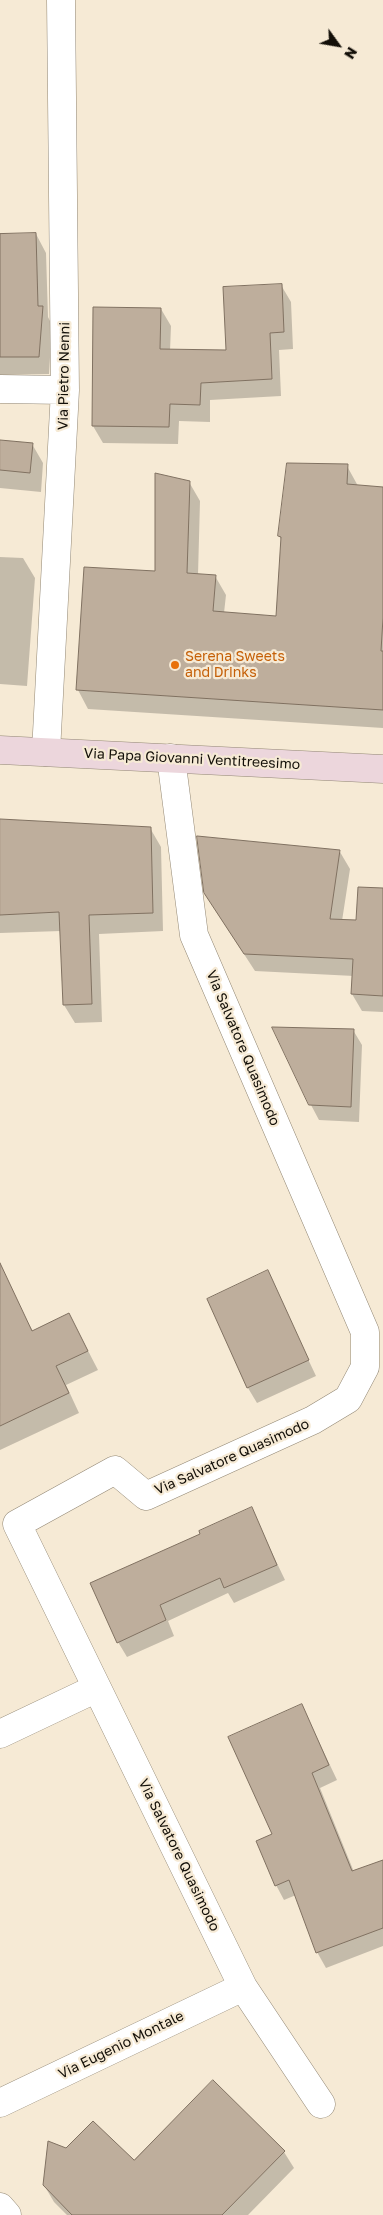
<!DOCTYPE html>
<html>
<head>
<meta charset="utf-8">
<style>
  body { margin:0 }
  #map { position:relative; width:383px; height:2215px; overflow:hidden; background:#f6ead5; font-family:"Golos Text",sans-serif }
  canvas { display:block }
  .north { position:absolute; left:313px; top:20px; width:50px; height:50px; -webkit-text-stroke:4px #f6ead5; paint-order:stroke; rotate:122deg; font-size:14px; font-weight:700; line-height:20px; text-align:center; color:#130f08 }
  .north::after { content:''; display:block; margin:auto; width:18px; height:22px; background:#130f08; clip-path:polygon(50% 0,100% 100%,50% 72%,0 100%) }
</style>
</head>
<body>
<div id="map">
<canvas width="383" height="2215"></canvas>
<div class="north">N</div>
</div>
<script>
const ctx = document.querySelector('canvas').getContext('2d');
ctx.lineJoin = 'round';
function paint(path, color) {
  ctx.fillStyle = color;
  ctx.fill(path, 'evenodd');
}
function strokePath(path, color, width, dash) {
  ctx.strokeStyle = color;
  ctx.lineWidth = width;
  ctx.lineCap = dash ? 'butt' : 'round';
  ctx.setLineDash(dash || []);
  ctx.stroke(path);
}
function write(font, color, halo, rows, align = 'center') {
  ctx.font = font + ' "Golos Text",sans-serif';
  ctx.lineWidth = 4.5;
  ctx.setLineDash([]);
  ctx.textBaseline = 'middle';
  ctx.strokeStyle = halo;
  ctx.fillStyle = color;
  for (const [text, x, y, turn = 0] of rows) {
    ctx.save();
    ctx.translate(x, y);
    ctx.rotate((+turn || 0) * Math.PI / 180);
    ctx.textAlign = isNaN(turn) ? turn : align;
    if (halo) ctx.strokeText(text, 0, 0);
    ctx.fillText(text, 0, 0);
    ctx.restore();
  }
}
paint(new Path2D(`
  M 36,234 L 46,253 L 48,317 L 52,325 L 49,374 L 0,375 L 0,235 Z
  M 281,285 L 291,302 L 293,349 L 279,350 L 281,396 L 210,400 L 210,422 L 179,421 L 178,444 L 103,443 L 93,426 L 161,309 L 171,326 L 170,351 L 227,351 Z
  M 0,442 L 32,444 L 43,463 L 41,492 L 0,488 Z
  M 347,466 L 358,486 L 383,488 L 383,728 L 88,709 L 78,690 L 156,573 L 189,482 L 200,501 L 198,575 L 215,576 L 226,595 L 224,613 L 277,617 L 282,541 L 279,536 Z
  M 0,557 L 23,558 L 35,578 L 27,686 L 0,684 Z
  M 0,821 L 150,828 L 161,847 L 163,931 L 99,934 L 102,1022 L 75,1023 L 64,1005 L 61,931 L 0,933 Z
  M 340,852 L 350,869 L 342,921 L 383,923 L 383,1012 L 362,1011 L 352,994 L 354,976 L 255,971 L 216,911 Z
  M 353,1030 L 362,1045 L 359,1122 L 319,1120 L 311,1105 Z
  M 267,1272 L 316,1376 L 257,1403 L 248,1388 Z
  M 21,1311 L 33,1331 L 69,1314 L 98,1370 L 66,1385 L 79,1413 L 0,1450 L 0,1321 Z
  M 251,1509 L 285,1580 L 234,1603 L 228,1593 L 168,1621 L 174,1636 L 127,1657 L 118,1642 L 202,1534 Z
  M 302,1706 L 337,1780 L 320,1788 L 354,1872 L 383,1861 L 383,1946 L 326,1968 L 317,1952 L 296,1895 L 284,1900 L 276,1885 L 273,1835 Z
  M 66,2149 L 134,2162 L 284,2152 L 294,2168 L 248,2215 L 67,2215 L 54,2202 L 44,2185 Z`), '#0003');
const building = new Path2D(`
  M 36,233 L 38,306 L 43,306 L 39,357 L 0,357 L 0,234 Z
  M 282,284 L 284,332 L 270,333 L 272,379 L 201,383 L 200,405 L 170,404 L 169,427 L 92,426 L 93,307 L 161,308 L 160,349 L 226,350 L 223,287 Z
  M 0,440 L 33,443 L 30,473 L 0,470 Z
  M 287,463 L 348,464 L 347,484 L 383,487 L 383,618 L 381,651 L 383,651 L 383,710 L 76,690 L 84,567 L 155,571 L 155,473 L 190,481 L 187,573 L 216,575 L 213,611 L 276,616 L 281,537 L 278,536 Z
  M 0,819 L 151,827 L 153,913 L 89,915 L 92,1004 L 63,1005 L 59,912 L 0,915 Z
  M 197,836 L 340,850 L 330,919 L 356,920 L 358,887 L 383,888 L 383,996 L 351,994 L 353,959 L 244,954 L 204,893 Z
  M 272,1027 L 354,1029 L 351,1107 L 309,1105 Z
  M 0,1263 L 32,1331 L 69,1313 L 88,1351 L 56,1366 L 69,1393 L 0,1426 Z
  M 268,1270 L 309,1360 L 247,1388 L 207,1299 Z
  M 252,1507 L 277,1565 L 224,1588 L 220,1578 L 160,1605 L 166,1620 L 117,1643 L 90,1583 L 200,1534 L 199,1531 Z
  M 302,1704 L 329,1765 L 312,1773 L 352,1871 L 383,1860 L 383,1928 L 316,1953 L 289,1880 L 275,1886 L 256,1841 L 272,1834 L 228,1737 Z
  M 213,2080 L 285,2151 L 222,2215 L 72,2215 L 43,2185 L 48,2141 L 66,2148 L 93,2121 L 134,2160 Z`);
paint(building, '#beae9c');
strokePath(building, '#807161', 1);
const minor = new Path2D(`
  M 0,389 L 65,390
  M 46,752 L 65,390 L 61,0
  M 171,758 L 194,935 L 365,1332 L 365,1367 L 348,1399 L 313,1420 L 146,1496 L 115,1470 L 17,1524 L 243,1987 L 321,2104
  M 0,1734 L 97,1688
  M 0,2103 L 243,1987
  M 0,2207 L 7,2215`);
const secondary = new Path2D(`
  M 0,750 L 383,769`);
strokePath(minor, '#928774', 29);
strokePath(secondary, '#928774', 29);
strokePath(minor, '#fff', 28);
strokePath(secondary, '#ecd6dc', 28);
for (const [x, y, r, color] of [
  [175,665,5,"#e8710a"]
]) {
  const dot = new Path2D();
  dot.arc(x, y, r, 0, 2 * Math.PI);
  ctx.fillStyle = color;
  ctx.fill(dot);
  strokePath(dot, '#f6ead5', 2);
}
write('14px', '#130f08', '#f6ead5', [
  ["Via Pietro Nenni",64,376,-89],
  ["Via Papa Giovanni Ventitreesimo",192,759,3],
  ["Via Salvatore Quasimodo",243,1048,67],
  ["Via Salvatore Quasimodo",232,1457,-24],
  ["Via Salvatore Quasimodo",179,1855,64],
  ["Via Eugenio Montale",121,2045,-26]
]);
write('14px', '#c56008', '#f6ead5', [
  ["Serena Sweets",185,657],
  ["and Drinks",185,673]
], 'left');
</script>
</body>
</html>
